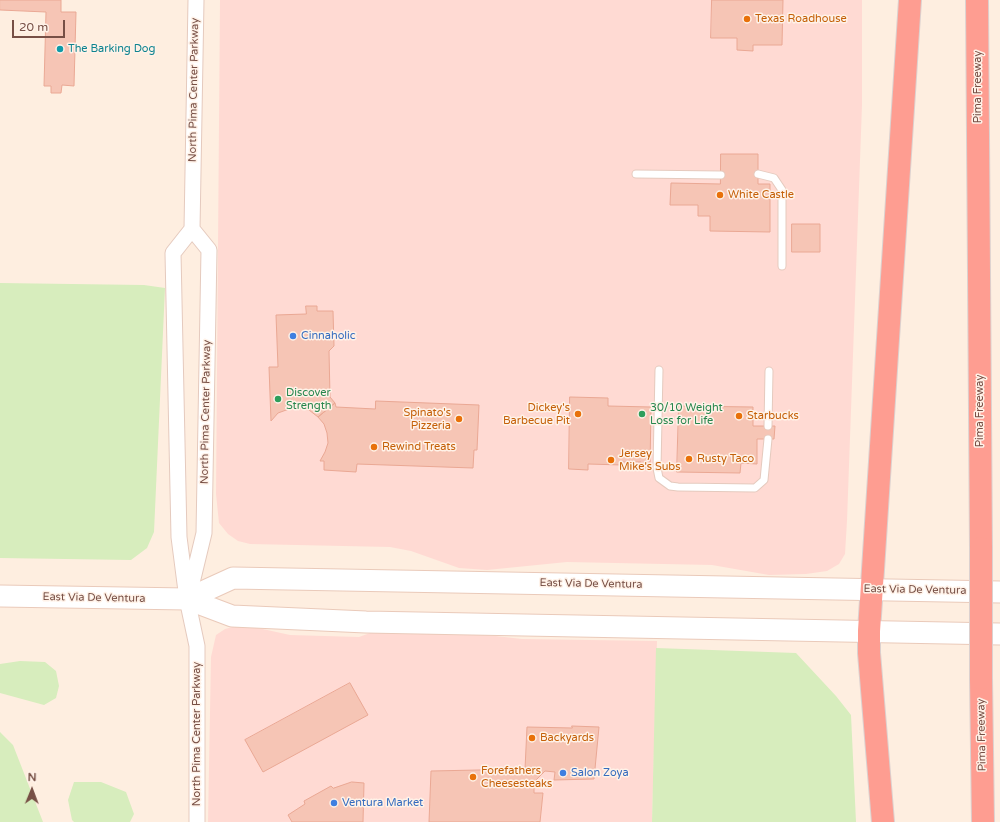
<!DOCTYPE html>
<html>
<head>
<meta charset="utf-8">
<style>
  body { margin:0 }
  #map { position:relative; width:1000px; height:822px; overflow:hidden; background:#feeee0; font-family:"Varela Round",sans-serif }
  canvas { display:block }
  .north { position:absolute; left:12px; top:770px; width:40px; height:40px; -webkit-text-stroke:3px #fff2e8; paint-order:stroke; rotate:1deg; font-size:11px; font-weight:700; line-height:16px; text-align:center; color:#774f45 }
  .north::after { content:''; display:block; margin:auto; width:14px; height:18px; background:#774f45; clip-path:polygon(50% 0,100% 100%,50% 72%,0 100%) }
  .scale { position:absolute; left:12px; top:20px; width:53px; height:18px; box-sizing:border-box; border:2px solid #774f45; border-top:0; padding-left:5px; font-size:12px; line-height:14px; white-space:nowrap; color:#774f45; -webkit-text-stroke:3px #fff2e8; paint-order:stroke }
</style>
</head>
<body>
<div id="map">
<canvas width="1000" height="822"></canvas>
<div class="north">N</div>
<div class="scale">20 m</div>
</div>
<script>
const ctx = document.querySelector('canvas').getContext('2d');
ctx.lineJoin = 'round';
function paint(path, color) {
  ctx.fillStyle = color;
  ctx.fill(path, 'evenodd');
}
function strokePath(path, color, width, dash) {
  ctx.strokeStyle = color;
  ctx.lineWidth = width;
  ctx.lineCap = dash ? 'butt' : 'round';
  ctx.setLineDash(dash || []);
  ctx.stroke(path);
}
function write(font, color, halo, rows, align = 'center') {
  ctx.font = font + ' "Varela Round",sans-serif';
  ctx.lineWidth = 3;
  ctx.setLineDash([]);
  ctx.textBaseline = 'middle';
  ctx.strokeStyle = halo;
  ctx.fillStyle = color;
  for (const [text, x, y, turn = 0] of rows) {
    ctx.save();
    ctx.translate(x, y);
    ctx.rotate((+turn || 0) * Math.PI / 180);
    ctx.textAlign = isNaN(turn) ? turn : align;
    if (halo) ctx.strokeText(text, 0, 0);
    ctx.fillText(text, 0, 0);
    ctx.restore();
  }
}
paint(new Path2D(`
  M 220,0 L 862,0 L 862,105 L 847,521 L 845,554 L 839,564 L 827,571 L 806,574 L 769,575 L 712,565 L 567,562 L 487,570 L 459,568 L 411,551 L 390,547 L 250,544 L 238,541 L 228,534 L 219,523 L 216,494 Z
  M 236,626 L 249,626 L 290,635 L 359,637 L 381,629 L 443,630 L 522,639 L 657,641 L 652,822 L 208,822 L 211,657 L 216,635 L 225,629 Z`), '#ffdad3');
paint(new Path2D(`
  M 0,283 L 144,285 L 165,288 L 154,532 L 147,548 L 131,560 L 0,558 Z
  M 656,648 L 796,653 L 836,696 L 851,715 L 856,822 L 652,822 Z
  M 20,661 L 45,662 L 56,671 L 59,686 L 56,698 L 44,705 L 0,693 L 0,664 Z
  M 0,732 L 13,745 L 43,822 L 0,822 Z
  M 74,782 L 101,782 L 126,792 L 134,814 L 130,822 L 74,822 L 72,820 L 68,800 Z`), '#d7edbd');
const building = new Path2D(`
  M 0,0 L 61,0 L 61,12 L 76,12 L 74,86 L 62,85 L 61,93 L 51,93 L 51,86 L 44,86 L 46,12 L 0,10 Z
  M 712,0 L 783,0 L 782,45 L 753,45 L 753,51 L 737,50 L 737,38 L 711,38 Z
  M 721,154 L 758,154 L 758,184 L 770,184 L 770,232 L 710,231 L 710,216 L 698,216 L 698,205 L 670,205 L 671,183 L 720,184 Z
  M 792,224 L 820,224 L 820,252 L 792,252 Z
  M 306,306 L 317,306 L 317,311 L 333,311 L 334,346 L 329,351 L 330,397 L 335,403 L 318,417 L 309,410 L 300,408 L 289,409 L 278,413 L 271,421 L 269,367 L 278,367 L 276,315 L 306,314 Z
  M 570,397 L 608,398 L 608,406 L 651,407 L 650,468 L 641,468 L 641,462 L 622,462 L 622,465 L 588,464 L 588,470 L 569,469 Z
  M 376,401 L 479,405 L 477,450 L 474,450 L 473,468 L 357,464 L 356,472 L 324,470 L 324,461 L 320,461 L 325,452 L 328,443 L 327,433 L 324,424 L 318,417 L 335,403 L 336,407 L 375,409 Z
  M 679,406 L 753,407 L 753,426 L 775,426 L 774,439 L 757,439 L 757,464 L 741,463 L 740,473 L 677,472 Z
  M 350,683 L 368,715 L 263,772 L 245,740 Z
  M 572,726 L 599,727 L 594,779 L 554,780 L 555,772 L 545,771 L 534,782 L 534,793 L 543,793 L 540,822 L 429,822 L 431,771 L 525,769 L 527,727 L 572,728 Z
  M 352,782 L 364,783 L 363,822 L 292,822 L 288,815 L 305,804 L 304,801 L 331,786 L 333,788 Z`);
paint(building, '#f6c5b5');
strokePath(building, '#eaa894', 1);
const lane = new Path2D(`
  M 636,174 L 721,175
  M 758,174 L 774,178 L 782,190 L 782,266
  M 659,370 L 657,468 L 659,478 L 670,486 L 678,487 L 755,488 L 764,480 L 768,439
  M 768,426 L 769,371`);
const street = new Path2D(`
  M 196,0 L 192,229 L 173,253 L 179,537 L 187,599 L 197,646 L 197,822
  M 190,591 L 204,533 L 209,250 L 192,229`);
const secondary = new Path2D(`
  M 0,596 L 187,599 L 232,616 L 366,622 L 1000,634
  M 187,599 L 233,578 L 1000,592`);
const highway = new Path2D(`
  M 977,0 L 981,548
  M 981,678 L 983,822
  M 883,822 L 869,653 L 869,631 L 910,0`);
strokePath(lane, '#e5cabe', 9);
strokePath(street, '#e5cabe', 17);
strokePath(secondary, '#eacaba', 23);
strokePath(highway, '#dcd1cf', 24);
strokePath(lane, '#fff', 7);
strokePath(street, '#fff', 15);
strokePath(secondary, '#fff', 21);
strokePath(highway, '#fe9d91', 22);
const highwayBridge = new Path2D(`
  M 981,548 L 981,678`);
strokePath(highwayBridge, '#dcd1cf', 24, []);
strokePath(highwayBridge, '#fe9d91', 22);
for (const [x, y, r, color] of [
  [747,19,4,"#e8710a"],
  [60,49,4,"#0f9aa8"],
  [720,195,4,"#e8710a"],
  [293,336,4,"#3f7fe0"],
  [278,399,4,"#2e9e5b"],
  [578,414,4,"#e8710a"],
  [642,414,4,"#2e9e5b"],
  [739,416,4,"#e8710a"],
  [459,419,4,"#e8710a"],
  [374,447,4,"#e8710a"],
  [689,459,4,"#e8710a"],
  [611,460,4,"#e8710a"],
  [532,738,4,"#e8710a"],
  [563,773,4,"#3f7fe0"],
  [473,777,4,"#e8710a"],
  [334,803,4,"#3f7fe0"]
]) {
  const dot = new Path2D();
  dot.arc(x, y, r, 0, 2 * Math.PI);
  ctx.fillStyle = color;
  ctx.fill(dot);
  strokePath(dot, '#fff2e8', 1.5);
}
write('11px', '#c56008', '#fff2e8', [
  ["Texas Roadhouse",755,19],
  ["White Castle",728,195],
  ["Dickey's",570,408,"right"],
  ["Barbecue Pit",570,421,"right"],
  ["Spinato's",451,413,"right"],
  ["Pizzeria",451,426,"right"],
  ["Starbucks",747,416],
  ["Rewind Treats",382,447],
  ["Jersey",619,454],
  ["Mike's Subs",619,467],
  ["Rusty Taco",697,459],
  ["Backyards",540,738],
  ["Forefathers",481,771],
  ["Cheesesteaks",481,784]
], 'left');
write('11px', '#0d838f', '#fff2e8', [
  ["The Barking Dog",68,49]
], 'left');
write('11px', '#774f45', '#fff2e8', [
  ["Pima Freeway",978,87,-90],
  ["North Pima Center Parkway",194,90,-89],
  ["Pima Freeway",980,411,-90],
  ["North Pima Center Parkway",206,412,-89],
  ["East Via De Ventura",591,584,1],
  ["East Via De Ventura",915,590,1],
  ["East Via De Ventura",94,598,1],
  ["North Pima Center Parkway",197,734,-90],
  ["Pima Freeway",982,735,-91]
]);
write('11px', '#366cbe', '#fff2e8', [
  ["Cinnaholic",301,336],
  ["Salon Zoya",571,773],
  ["Ventura Market",342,803]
], 'left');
write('11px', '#27864d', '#fff2e8', [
  ["Discover",286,393],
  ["Strength",286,406],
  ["30/10 Weight",650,408],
  ["Loss for Life",650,421]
], 'left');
</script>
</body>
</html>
